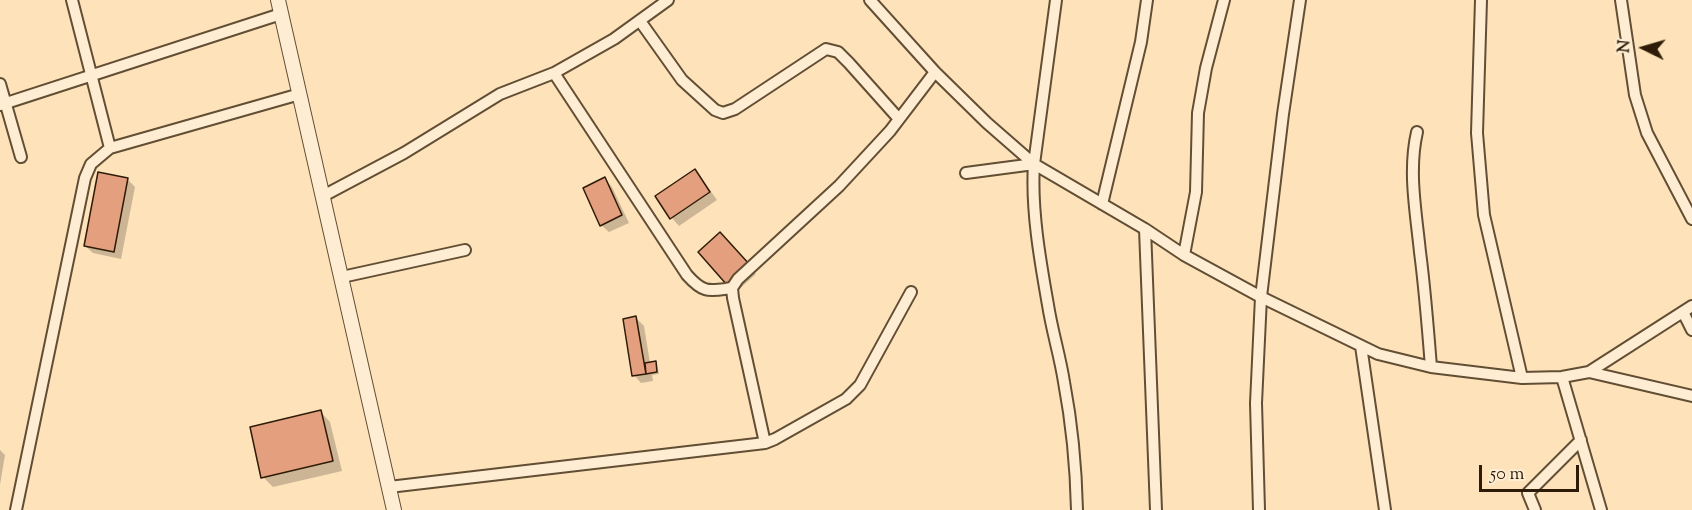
<!DOCTYPE html>
<html>
<head>
<meta charset="utf-8">
<style>
  body { margin:0 }
  #map { position:relative; width:1692px; height:510px; overflow:hidden; background:#fee3ba; font-family:"Sorts Mill Goudy",serif }
  canvas { display:block }
  .north { position:absolute; left:1614px; top:18px; width:60px; height:60px; -webkit-text-stroke:4px #feedd2; paint-order:stroke; rotate:275deg; font-size:16px; font-weight:700; line-height:24px; text-align:center; color:#2e1c08 }
  .north::after { content:''; display:block; margin:auto; width:21px; height:27px; background:#2e1c08; clip-path:polygon(50% 0,100% 100%,50% 72%,0 100%) }
  .scale { position:absolute; left:1479px; top:465px; width:100px; height:27px; box-sizing:border-box; border:3px solid #2e1c08; border-top:0; padding-left:8px; font-size:18px; line-height:21px; white-space:nowrap; color:#2e1c08; -webkit-text-stroke:4px #feedd2; paint-order:stroke }
</style>
</head>
<body>
<div id="map">
<canvas width="1692" height="510"></canvas>
<div class="north">N</div>
<div class="scale">50 m</div>
</div>
<script>
const ctx = document.querySelector('canvas').getContext('2d');
ctx.lineJoin = 'round';
function paint(path, color) {
  ctx.fillStyle = color;
  ctx.fill(path, 'evenodd');
}
function strokePath(path, color, width, dash) {
  ctx.strokeStyle = color;
  ctx.lineWidth = width;
  ctx.lineCap = dash ? 'butt' : 'round';
  ctx.setLineDash(dash || []);
  ctx.stroke(path);
}
paint(new Path2D(`
  M 695,171 L 702,179 L 717,200 L 679,226 L 672,218 L 657,197 Z
  M 127,179 L 135,187 L 121,259 L 93,253 L 85,246 Z
  M 605,179 L 612,187 L 629,223 L 609,232 L 601,225 Z
  M 728,242 L 756,274 L 736,292 Z
  M 636,318 L 644,326 L 650,363 L 655,362 L 657,364 L 659,374 L 652,375 L 653,381 L 641,383 L 634,375 Z
  M 320,411 L 330,422 L 342,471 L 273,487 L 263,477 Z
  M 0,450 L 5,455 L 0,485 Z`), '#0003');
const building = new Path2D(`
  M 695,169 L 710,192 L 670,219 L 655,196 Z
  M 98,172 L 128,178 L 114,252 L 84,246 Z
  M 605,177 L 622,215 L 600,226 L 583,188 Z
  M 720,232 L 750,265 L 727,285 L 698,252 Z
  M 636,316 L 646,374 L 632,376 L 623,319 Z
  M 656,361 L 657,372 L 646,374 L 645,363 Z
  M 321,410 L 333,461 L 261,478 L 250,427 Z`);
paint(building, '#e49f7e');
strokePath(building, '#2e1c08', 1.5);
const minor = new Path2D(`
  M 72,0 L 110,148
  M 870,0 L 935,72 L 987,123 L 1034,164 L 1056,0
  M 1481,0 L 1477,133 L 1484,215 L 1522,378
  M 1621,0 L 1635,95 L 1647,133 L 1692,219
  M 640,21 L 682,80 L 715,110 L 723,113 L 735,109 L 826,49 L 838,52 L 849,63 L 899,119
  M 554,73 L 687,275 C 704,294 709,291 732,288
  M 0,84 L 21,157
  M 0,105 L 281,14
  M 1417,132 C 1408,171 1416,212 1420,252 C 1425,290 1428,329 1431,367
  M 1034,164 C 1031,209 1040,260 1048,305 C 1052,331 1060,356 1064,382 C 1072,424 1076,467 1077,510
  M 966,173 L 1034,164 L 1145,229 L 1184,255 L 1261,297 L 1378,354 L 1431,367 L 1522,378 L 1562,377 L 1589,372 L 1692,306
  M 323,196 L 404,153 L 500,94 L 554,73 L 614,39 L 668,0
  M 1102,204 L 1141,42 L 1147,0
  M 1145,229 L 1156,510
  M 1184,255 L 1196,192 L 1198,113 L 1206,68 L 1224,0
  M 342,277 L 465,250
  M 1683,312 L 1692,330
  M 1361,346 L 1385,510
  M 1589,372 L 1692,396
  M 1562,377 L 1601,510
  M 765,443 L 733,298 L 732,288 L 738,279 L 839,186 L 890,131 L 935,72
  M 389,487 L 765,443 L 775,439 L 846,399 L 860,385 L 911,292
  M 16,510 L 85,178 L 91,164 L 110,148 L 300,94
  M 1259,510 L 1256,403 L 1261,297 L 1283,114 L 1300,0
  M 1535,510 L 1528,493 L 1581,440`);
const tertiary = new Path2D(`
  M 278,0 L 394,510`);
strokePath(minor, '#624e34', 14);
strokePath(tertiary, '#624e34', 16);
strokePath(minor, '#feedd2', 10);
strokePath(tertiary, '#feedd2', 14);
</script>
</body>
</html>
